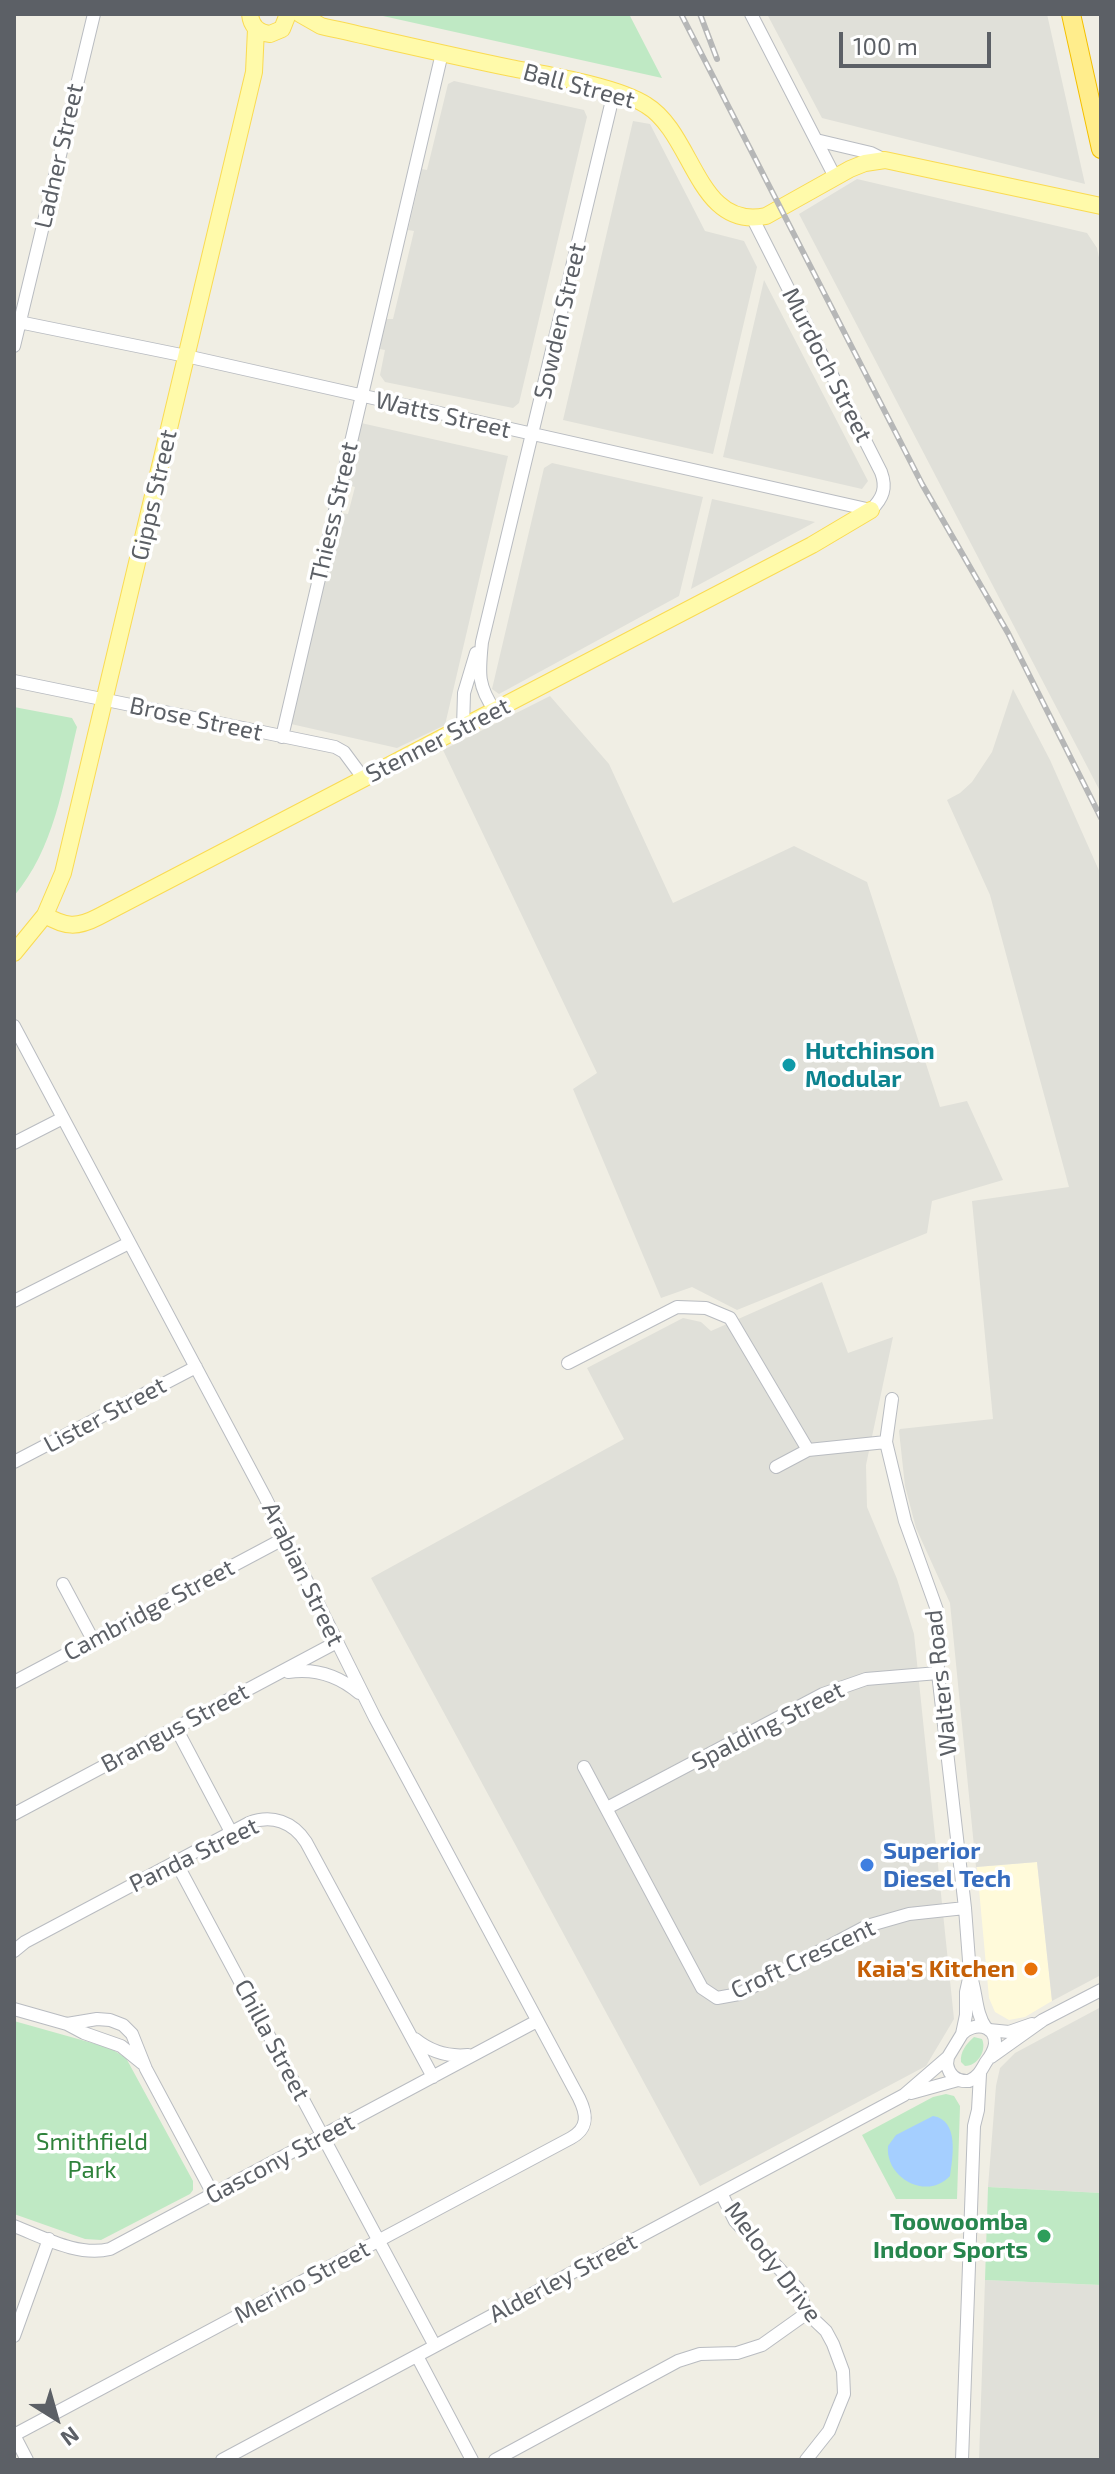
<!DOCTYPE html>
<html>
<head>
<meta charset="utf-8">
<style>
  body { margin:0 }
  #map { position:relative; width:1115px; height:2474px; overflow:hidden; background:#f0eee4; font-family:"Exo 2",sans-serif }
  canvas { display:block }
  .frame { position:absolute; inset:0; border:16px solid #5c6066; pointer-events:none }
  .north { position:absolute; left:16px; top:2378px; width:80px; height:80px; -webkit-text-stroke:6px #fff; paint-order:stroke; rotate:143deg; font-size:22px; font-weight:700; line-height:32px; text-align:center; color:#5c6066 }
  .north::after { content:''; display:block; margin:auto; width:28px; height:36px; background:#5c6066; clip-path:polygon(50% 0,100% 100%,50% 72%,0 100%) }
  .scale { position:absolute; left:839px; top:32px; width:152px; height:36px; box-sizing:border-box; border:4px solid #5c6066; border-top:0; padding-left:10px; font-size:24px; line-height:28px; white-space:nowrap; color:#5c6066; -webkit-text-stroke:6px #fff; paint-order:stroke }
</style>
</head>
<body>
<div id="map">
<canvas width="1115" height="2474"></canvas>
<div class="frame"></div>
<div class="north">N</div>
<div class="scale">100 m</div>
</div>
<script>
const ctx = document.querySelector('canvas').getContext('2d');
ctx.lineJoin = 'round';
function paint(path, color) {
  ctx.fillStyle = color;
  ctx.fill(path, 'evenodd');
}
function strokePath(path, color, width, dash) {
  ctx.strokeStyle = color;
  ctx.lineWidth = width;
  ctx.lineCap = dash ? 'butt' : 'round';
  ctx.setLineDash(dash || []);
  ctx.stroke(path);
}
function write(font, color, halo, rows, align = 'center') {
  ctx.font = font + ' "Exo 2",sans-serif';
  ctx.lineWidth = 7;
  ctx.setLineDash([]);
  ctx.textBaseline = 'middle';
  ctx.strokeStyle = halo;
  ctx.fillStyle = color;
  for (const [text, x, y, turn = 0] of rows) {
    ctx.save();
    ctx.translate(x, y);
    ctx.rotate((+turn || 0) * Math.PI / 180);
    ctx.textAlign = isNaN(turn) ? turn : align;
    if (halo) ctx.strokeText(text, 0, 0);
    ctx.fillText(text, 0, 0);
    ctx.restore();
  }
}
paint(new Path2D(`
  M 1037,1862 L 1052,2001 L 1025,2017 L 1009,2020 L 995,2012 L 989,1998 L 977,1867 Z`), '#fffada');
paint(new Path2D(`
  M 767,14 L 1047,14 L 1085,184 L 822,118 Z
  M 454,81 L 584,110 L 587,117 L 519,403 L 513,408 L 385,382 L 380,375 L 385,350 L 380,349 L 385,319 L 393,319 L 414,231 L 408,230 L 422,169 L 427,170 L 448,84 Z
  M 633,121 L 650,124 L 705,231 L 744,241 L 757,267 L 713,454 L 563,420 Z
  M 857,179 L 1087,233 L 1097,248 L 1101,267 L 1101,793 L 799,214 Z
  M 764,280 L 868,481 L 862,489 L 723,457 Z
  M 361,423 L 508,456 L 445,725 L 397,748 L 291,724 L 341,513 L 348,514 L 355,487 L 348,485 Z
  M 552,463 L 703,497 L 679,596 L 499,694 L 492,689 L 544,468 Z
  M 712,499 L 815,522 L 691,589 Z
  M 1013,689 L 1050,760 L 1101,875 L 1101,1975 L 1052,2001 L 1037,1862 L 976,1867 L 950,1603 L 916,1528 L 905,1486 L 899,1431 L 900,1429 L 993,1419 L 972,1201 L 1069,1187 L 990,895 L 947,800 L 960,793 L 972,782 L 992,752 Z
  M 550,696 L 609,764 L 673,903 L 794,846 L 867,882 L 940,1107 L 967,1101 L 1003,1180 L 932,1201 L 927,1233 L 737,1310 L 692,1287 L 661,1298 L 573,1089 L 597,1073 L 443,750 Z
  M 822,1282 L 848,1353 L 893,1337 L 866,1465 L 867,1507 L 897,1579 L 914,1634 L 954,2019 L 926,2066 L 700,2186 L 371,1578 L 624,1439 L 587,1368 L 683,1318 L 701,1322 L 711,1331 Z
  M 1101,2007 L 1101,2193 L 988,2187 L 996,2086 L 1000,2068 L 1015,2053 Z
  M 985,2280 L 1101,2285 L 1101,2460 L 979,2460 Z`), '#e0e0d9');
paint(new Path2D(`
  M 374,14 L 629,14 L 662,78 Z
  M 14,707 L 72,718 L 77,727 C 63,785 54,849 14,896 Z
  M 14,2021 L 110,2048 L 126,2058 L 193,2181 L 193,2190 L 190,2194 L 101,2240 L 85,2239 L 14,2214 Z
  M 974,2037 L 982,2039 C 987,2050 978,2066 965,2066 L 961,2062 C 960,2052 966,2044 974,2037 Z
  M 946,2094 L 954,2096 L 960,2106 L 957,2199 L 896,2199 L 862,2135 L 933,2097 Z
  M 988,2187 L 1101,2193 L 1101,2285 L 985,2280 Z`), '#bfe9c4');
paint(new Path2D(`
  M 933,2116 C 959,2120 953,2156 950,2176 C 927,2201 885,2178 888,2146 L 896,2135 Z`), '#a5cfff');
const minor = new Path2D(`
  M 751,14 L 835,177
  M 816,140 L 871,153 L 885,160
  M 14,321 L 186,356 L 871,510 C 883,498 887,488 881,472 L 753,219
  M 14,346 L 94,14
  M 14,681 L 335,747 L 344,752 L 364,779
  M 495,711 C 477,685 479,673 482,642 L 614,92
  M 463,728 L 464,693 L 476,653
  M 282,737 L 442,53
  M 14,1026 L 265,1497 L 375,1718 L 579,2098 C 587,2114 589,2128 571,2138 L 14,2435 L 27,2460
  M 14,1143 L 63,1118
  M 14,1301 L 129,1243
  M 568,1363 L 677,1307 L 706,1308 L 730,1318 L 808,1450
  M 892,1399 L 886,1442 L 905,1521 L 937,1610 L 938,1673 L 965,1908 L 970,1974 L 966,1992 L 966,2015 L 962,2034 L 948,2057 L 947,2064 C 949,2076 957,2082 969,2081 C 978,2077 981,2071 986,2062 C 990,2057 994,2051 995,2044 C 996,2024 973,2022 962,2034
  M 14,1462 L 196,1367
  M 776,1467 L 808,1450 L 886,1442
  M 63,1584 L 93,1640
  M 288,1672 C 315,1668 338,1675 359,1693
  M 14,1682 L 285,1538
  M 176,1728 L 231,1832
  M 584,1767 L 702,1988 L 717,1998 L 739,1994 L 867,1926 L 909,1914 L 965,1908
  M 607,1808 L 823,1694 L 866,1679 L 938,1673
  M 14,1814 L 337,1642
  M 176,1862 L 435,2346
  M 14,1951 L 25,1942 L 249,1823 C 272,1814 293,1822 306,1842 L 433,2077
  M 970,1974 C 977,1992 975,2013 986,2028
  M 14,2009 L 67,2024 L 84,2033 L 121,2046 L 142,2063
  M 67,2024 L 97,2019 L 110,2020 L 123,2025 L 132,2034 L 146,2069 L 213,2194
  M 989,2030 L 1009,2032 L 1032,2024
  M 415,2039 C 431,2052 448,2057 468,2055
  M 991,2057 L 1043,2020 L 1101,1990
  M 911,2093 L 958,2080
  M 721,2193 L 735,2221 L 798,2289 L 807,2313 L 826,2331 L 833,2344 L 843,2371 L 844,2394 L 829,2431 L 806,2460
  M 14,2226 C 43,2237 78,2257 110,2249 L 537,2021
  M 14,2336 L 49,2239
  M 417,2356 L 472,2460
  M 222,2460 L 904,2095 L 948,2057
  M 495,2460 L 678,2361 L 700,2354 L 737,2353 L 762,2345 L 807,2313
  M 962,2460 L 974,2126 L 978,2110 L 980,2074`);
const major = new Path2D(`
  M 250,14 C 251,26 258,33 270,34 L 282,29 L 288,14
  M 300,14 L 321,26 C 384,40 448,55 511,68 C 547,75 617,86 646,105 C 694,134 697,231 766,216 L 850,169 L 865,163 L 885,160 L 1101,206
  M 45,915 C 65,927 77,928 98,917 L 812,545 L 871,510
  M 14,953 L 45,915 L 63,873 L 254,72 L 256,29`);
const highway = new Path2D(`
  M 1071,14 L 1101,149`);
strokePath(minor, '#b9bcc1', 14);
strokePath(major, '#fadb53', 18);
strokePath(highway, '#f4c000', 20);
strokePath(minor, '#fff', 12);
strokePath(major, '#fffaaa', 16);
strokePath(highway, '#ffed8c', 18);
const rail = new Path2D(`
  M 681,14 L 922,484 L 1008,633 L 1101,818
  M 700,14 L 717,59`);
strokePath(rail, '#b6b7b7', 6);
strokePath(rail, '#fff', 3, [9]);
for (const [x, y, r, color] of [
  [789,1065,8,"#0f9aa8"],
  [867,1865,8,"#3f7fe0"],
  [1031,1969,8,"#e8710a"],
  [1044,2236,8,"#2e9e5b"]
]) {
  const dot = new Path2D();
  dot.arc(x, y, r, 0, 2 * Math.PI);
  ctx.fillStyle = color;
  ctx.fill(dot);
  strokePath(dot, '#fff', 3);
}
write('24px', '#5c6066', '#fff', [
  ["Ball Street",579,86,15],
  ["Ladner Street",59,156,-77],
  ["Sowden Street",560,321,-77],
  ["Murdoch Street",827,365,63],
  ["Watts Street",443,415,13],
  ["Gipps Street",154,495,-77],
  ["Thiess Street",334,512,-77],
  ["Brose Street",196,719,12],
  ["Stenner Street",438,740,-27],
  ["Lister Street",105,1415,-28],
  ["Arabian Street",303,1574,64],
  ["Cambridge Street",149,1610,-28],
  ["Walters Road",941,1683,-96],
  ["Spalding Street",768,1726,-27],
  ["Brangus Street",175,1728,-28],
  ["Panda Street",194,1855,-26],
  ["Croft Crescent",803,1959,-25],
  ["Chilla Street",272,2040,62],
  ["Gascony Street",280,2159,-28],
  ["Melody Drive",773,2262,53],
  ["Alderley Street",563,2278,-28],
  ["Merino Street",302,2282,-28]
]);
write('bold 24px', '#0d838f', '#fff', [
  ["Hutchinson",805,1051],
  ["Modular",805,1079]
], 'left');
write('bold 24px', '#366cbe', '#fff', [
  ["Superior",883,1851],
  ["Diesel Tech",883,1879]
], 'left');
write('bold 24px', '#c56008', '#fff', [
  ["Kaia's Kitchen",1015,1969]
], 'right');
write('24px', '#2f823b', '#fff', [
  ["Smithfield",92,2142],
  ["Park",92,2170]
]);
write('bold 24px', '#27864d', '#fff', [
  ["Toowoomba",1028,2222],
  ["Indoor Sports",1028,2250]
], 'right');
</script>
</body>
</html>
